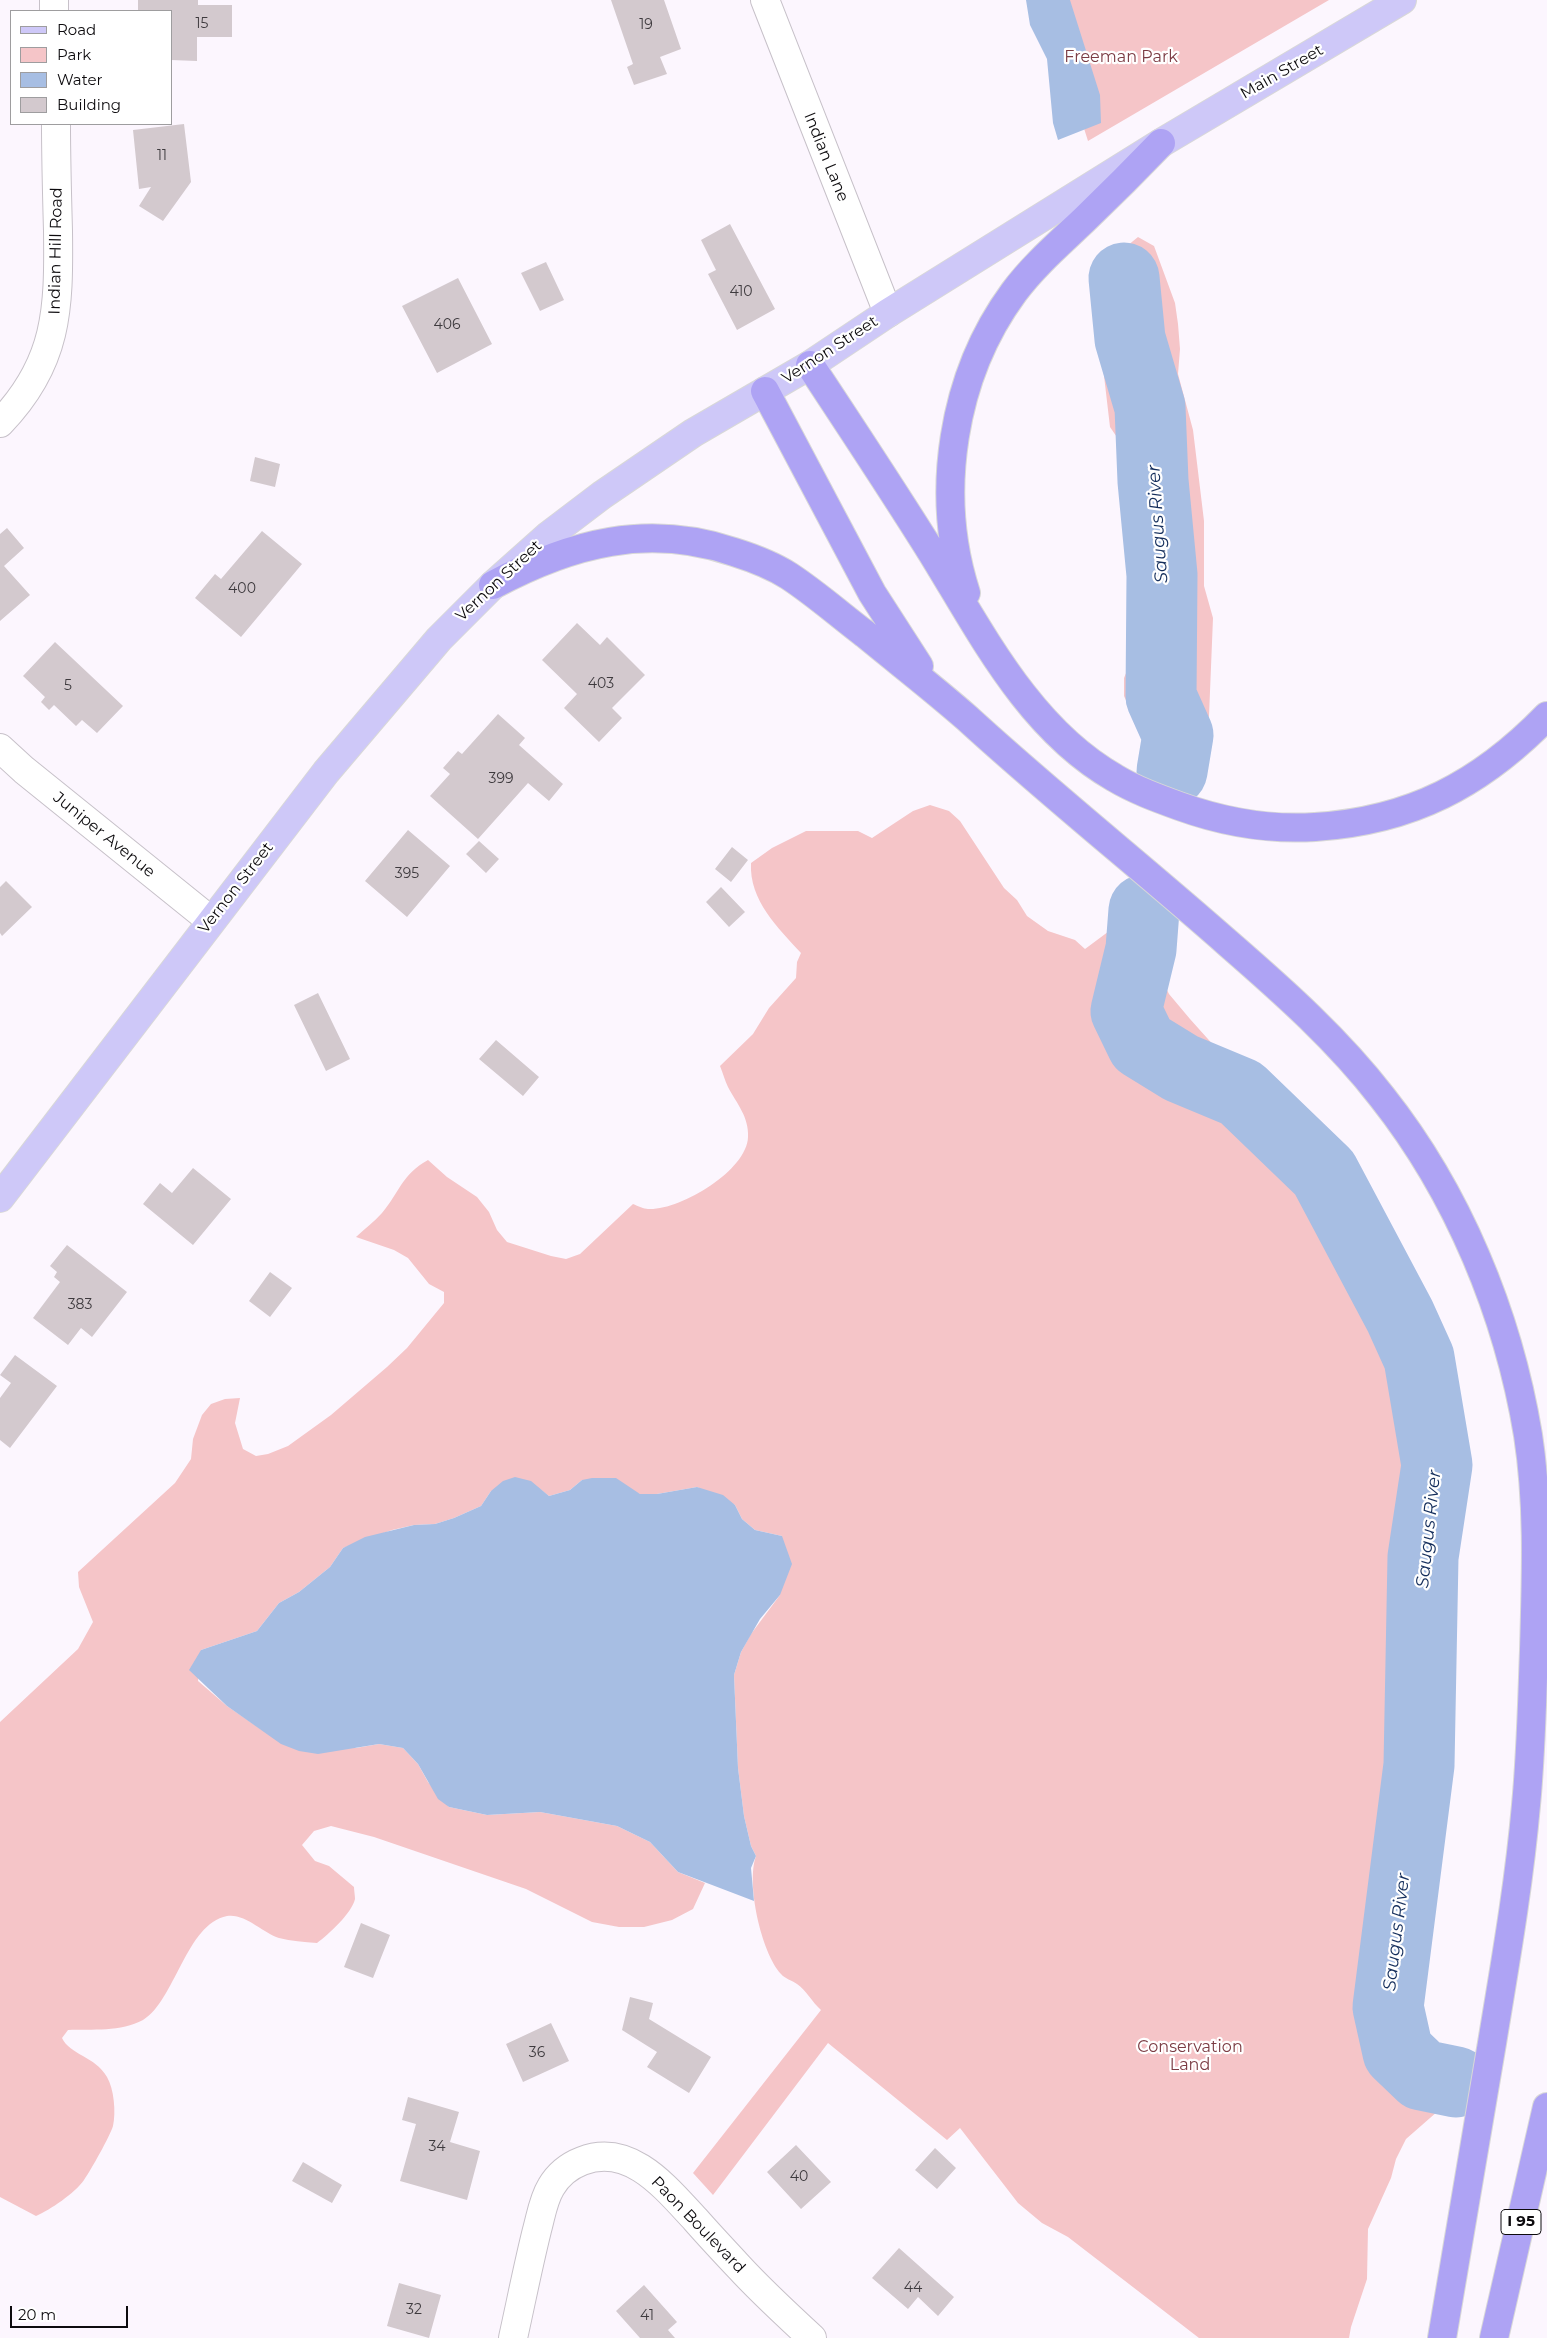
<!DOCTYPE html>
<html>
<head>
<meta charset="utf-8">
<style>
  body { margin:0 }
  #map { position:relative; width:1547px; height:2338px; overflow:hidden; background:#fcf6fe; font-family:Montserrat,sans-serif }
  canvas { display:block }
  .legend { position:absolute; left:10px; top:10px; width:162px; height:115px; box-sizing:border-box; background:#fff; border:1px solid #9e9d9f; margin:0; padding:6px 9px; list-style:none; font-size:15px; color:#0d0b0e }
  .legend li { display:flex; align-items:center; gap:10px; height:25px }
  .legend b { width:25px; border:1px solid #9e9d9f }
  .scale { position:absolute; left:10px; top:2306px; width:118px; height:22px; box-sizing:border-box; border:2px solid #0d0b0e; border-top:0; padding-left:6px; font-size:15px; line-height:18px; white-space:nowrap; color:#0d0b0e; -webkit-text-stroke:4px #fff; paint-order:stroke }
</style>
</head>
<body>
<div id="map">
<canvas width="1547" height="2338"></canvas>
<ul class="legend">
<li><b style="height:6px;background:#cec8f8"></b>Road</li>
<li><b style="height:14px;background:#f5c5c8"></b>Park</li>
<li><b style="height:14px;background:#a7bee3"></b>Water</li>
<li><b style="height:14px;background:#d3c9ce"></b>Building</li>
</ul>
<div class="scale">20 m</div>
</div>
<script>
const ctx = document.querySelector('canvas').getContext('2d');
ctx.lineJoin = 'round';
function paint(path, color) {
  ctx.fillStyle = color;
  ctx.fill(path, 'evenodd');
}
function strokePath(path, color, width, dash) {
  ctx.strokeStyle = color;
  ctx.lineWidth = width;
  ctx.lineCap = dash ? 'butt' : 'round';
  ctx.setLineDash(dash || []);
  ctx.stroke(path);
}
function write(font, color, halo, rows, align = 'center') {
  ctx.font = font + ' Montserrat,sans-serif';
  ctx.lineWidth = 4.5;
  ctx.setLineDash([]);
  ctx.textBaseline = 'middle';
  ctx.strokeStyle = halo;
  ctx.fillStyle = color;
  for (const [text, x, y, turn = 0] of rows) {
    ctx.save();
    ctx.translate(x, y);
    ctx.rotate((+turn || 0) * Math.PI / 180);
    ctx.textAlign = isNaN(turn) ? turn : align;
    if (halo) ctx.strokeText(text, 0, 0);
    ctx.fillText(text, 0, 0);
    ctx.restore();
  }
}
paint(new Path2D(`
  M 1029,0 L 1329,0 L 1088,141 L 1062,59 Z
  M 1138,237 L 1154,246 L 1175,303 L 1178,324 L 1180,349 L 1178,374 L 1193,430 L 1204,521 L 1204,586 L 1213,618 L 1209,716 L 1203,734 L 1186,747 L 1173,752 L 1157,749 L 1143,738 L 1124,696 L 1124,678 L 1134,654 L 1140,629 L 1136,545 L 1131,515 L 1136,475 L 1127,452 L 1110,427 L 1099,333 L 1106,309 L 1116,255 Z
  M 930,805 L 949,811 L 960,821 L 1004,888 L 1017,900 L 1027,916 L 1048,931 L 1075,940 L 1085,949 L 1124,920 L 1131,947 L 1156,968 L 1169,994 L 1190,1019 L 1216,1048 L 1237,1066 L 1265,1094 L 1321,1165 L 1337,1190 L 1361,1248 L 1408,1309 L 1423,1377 L 1444,1429 L 1447,1466 L 1437,1599 L 1437,1678 L 1418,1925 L 1413,1960 L 1406,1980 L 1411,2001 L 1423,2028 L 1434,2043 L 1449,2052 L 1438,2111 L 1406,2139 L 1396,2159 L 1391,2178 L 1368,2229 L 1367,2279 L 1351,2327 L 1349,2338 L 1199,2338 L 1068,2237 L 1042,2223 L 1018,2203 L 960,2128 L 947,2140 L 828,2043 L 713,2195 L 693,2173 L 821,2010 C 812,2002 806,1990 797,1984 C 792,1980 785,1979 781,1974 C 761,1952 746,1883 756,1856 L 751,1846 L 744,1816 L 738,1768 L 734,1675 L 741,1652 L 751,1634 L 780,1595 L 782,1536 L 755,1530 L 742,1519 L 735,1505 L 697,1487 L 657,1494 L 640,1494 L 582,1480 L 570,1490 L 549,1496 L 540,1489 L 491,1491 L 481,1506 L 454,1518 L 435,1524 L 414,1525 L 392,1530 L 343,1548 L 330,1567 L 299,1592 L 279,1603 L 257,1631 L 201,1650 L 198,1681 L 227,1706 L 262,1730 L 356,1748 L 379,1744 L 403,1748 L 418,1764 L 428,1782 L 449,1807 L 487,1815 L 540,1812 L 617,1826 L 650,1842 L 678,1872 L 705,1883 L 693,1909 L 672,1920 L 644,1927 L 619,1927 L 592,1922 L 526,1889 L 374,1837 L 331,1826 L 314,1831 L 302,1845 L 315,1861 L 329,1866 L 354,1887 C 354,1890 355,1896 355,1899 C 352,1913 328,1935 317,1943 C 304,1942 291,1941 279,1938 C 263,1933 245,1913 227,1916 C 186,1924 175,2001 143,2020 C 121,2032 92,2029 68,2030 L 62,2038 C 70,2055 95,2056 107,2077 C 114,2089 116,2112 113,2126 C 110,2136 91,2170 84,2180 C 75,2193 50,2210 36,2216 L 0,2197 L 0,1722 L 78,1649 L 93,1622 L 79,1587 L 78,1572 L 175,1483 L 191,1459 L 193,1439 L 202,1415 L 211,1404 L 225,1399 L 240,1398 L 235,1423 L 243,1449 L 256,1456 L 268,1454 L 288,1446 L 331,1415 L 387,1367 L 407,1348 L 444,1303 L 444,1292 L 429,1284 L 408,1258 L 394,1250 L 356,1237 C 364,1229 374,1222 382,1213 C 399,1193 402,1174 428,1160 L 447,1177 L 477,1197 L 489,1212 L 497,1230 L 507,1242 L 551,1256 L 566,1259 L 580,1254 L 633,1204 C 638,1206 644,1209 648,1209 C 679,1211 747,1171 748,1137 C 749,1117 737,1104 728,1087 C 725,1081 723,1073 720,1066 L 753,1034 L 769,1008 L 796,978 L 797,962 L 801,953 C 778,928 749,900 751,863 L 772,848 L 806,831 L 858,831 L 872,838 L 913,811 Z`), '#f5c5c8');
paint(new Path2D(`
  M 1026,0 L 1070,0 L 1100,95 L 1101,123 L 1058,140 L 1053,123 L 1047,59 L 1030,25 Z
  M 515,1477 L 531,1481 L 549,1496 L 570,1490 L 582,1480 L 592,1478 L 616,1478 L 640,1494 L 657,1494 L 697,1487 L 723,1495 L 735,1505 L 742,1519 L 755,1530 L 782,1536 L 792,1564 L 780,1595 L 760,1619 L 741,1652 L 734,1675 L 738,1768 L 744,1816 L 751,1846 L 756,1856 L 751,1868 L 754,1901 L 678,1872 L 650,1842 L 617,1826 L 540,1812 L 487,1815 L 449,1807 L 438,1799 L 418,1764 L 403,1748 L 379,1744 L 318,1754 L 299,1751 L 281,1744 L 227,1706 L 189,1670 L 201,1650 L 257,1631 L 279,1603 L 299,1592 L 330,1567 L 343,1548 L 365,1537 L 414,1525 L 435,1524 L 454,1518 L 481,1506 L 491,1491 L 503,1481 Z`), '#a7bee3');
strokePath(new Path2D(`
  M 1124,278 L 1130,339 L 1150,407 L 1153,481 L 1162,575 L 1161,697 L 1178,735 L 1172,771
  M 1144,910 L 1141,949 L 1126,1011 L 1142,1044 L 1181,1068 L 1241,1093 L 1324,1173 L 1400,1316 L 1419,1358 L 1437,1465 L 1423,1557 L 1419,1765 L 1388,2007 L 1398,2052 L 1422,2075 L 1456,2082`), '#a7bee3', 71);
paint(new Path2D(`
  M 138,0 L 198,0 L 198,5 L 232,5 L 232,37 L 197,37 L 197,61 L 171,60 L 171,11 L 138,11 Z
  M 611,0 L 664,0 L 681,49 L 660,57 L 667,74 L 634,85 L 627,67 L 633,64 Z
  M 184,124 L 191,182 L 163,221 L 139,206 L 151,187 L 139,189 L 133,130 Z
  M 730,224 L 775,309 L 737,330 L 708,274 L 716,270 L 701,240 Z
  M 546,262 L 564,300 L 540,311 L 521,273 Z
  M 458,278 L 492,344 L 437,373 L 402,306 Z
  M 255,457 L 280,464 L 275,487 L 250,481 Z
  M 7,528 L 24,548 L 4,566 L 30,595 L 0,621 L 0,534 Z
  M 262,531 L 302,564 L 241,637 L 195,598 L 215,574 L 221,579 Z
  M 577,623 L 600,645 L 607,637 L 645,675 L 612,708 L 622,718 L 599,742 L 564,708 L 577,694 L 542,660 Z
  M 55,642 L 123,706 L 97,733 L 82,720 L 76,726 L 54,705 L 49,710 L 41,702 L 45,697 L 23,676 Z
  M 498,714 L 525,738 L 519,745 L 563,784 L 549,801 L 528,783 L 478,839 L 430,796 L 450,774 L 443,768 L 458,751 L 462,754 Z
  M 408,830 L 450,866 L 407,917 L 365,881 Z
  M 479,841 L 499,859 L 486,873 L 466,854 Z
  M 732,847 L 748,860 L 731,882 L 715,869 Z
  M 6,881 L 32,907 L 2,936 L 0,933 L 0,887 Z
  M 721,887 L 745,912 L 729,927 L 706,902 Z
  M 318,993 L 350,1059 L 326,1071 L 294,1005 Z
  M 496,1040 L 539,1077 L 523,1096 L 479,1059 Z
  M 193,1168 L 231,1199 L 193,1245 L 143,1204 L 160,1183 L 172,1193 Z
  M 67,1245 L 127,1292 L 92,1337 L 81,1328 L 68,1345 L 33,1318 L 60,1282 L 54,1277 L 57,1272 L 50,1266 Z
  M 270,1272 L 292,1288 L 270,1317 L 249,1301 Z
  M 15,1355 L 57,1386 L 10,1448 L 0,1440 L 0,1398 L 11,1383 L 0,1375 Z
  M 361,1923 L 390,1935 L 373,1978 L 344,1967 Z
  M 630,1997 L 653,2003 L 649,2019 L 711,2057 L 689,2093 L 647,2067 L 657,2052 L 622,2030 Z
  M 551,2023 L 569,2061 L 523,2082 L 506,2044 Z
  M 408,2097 L 459,2112 L 450,2142 L 480,2151 L 467,2200 L 400,2181 L 416,2124 L 402,2120 Z
  M 796,2145 L 831,2182 L 801,2209 L 767,2172 Z
  M 935,2148 L 956,2168 L 937,2189 L 915,2170 Z
  M 303,2162 L 342,2185 L 332,2203 L 292,2181 Z
  M 899,2248 L 954,2297 L 938,2316 L 918,2297 L 908,2309 L 872,2278 Z
  M 399,2283 L 441,2295 L 429,2338 L 387,2326 Z
  M 644,2285 L 677,2322 L 668,2330 L 675,2338 L 640,2338 L 616,2311 Z`), '#d3c9ce');
const minor = new Path2D(`
  M 54,0 L 54,11
  M 765,0 L 888,313
  M 0,423 C 58,363 59,309 58,231 C 57,195 56,160 56,124
  M 0,748 L 24,770 L 210,920
  M 513,2338 C 521,2302 528,2266 537,2230 C 541,2216 543,2200 551,2187 C 558,2175 569,2166 582,2161 C 630,2142 666,2188 695,2219 C 709,2235 724,2251 739,2267 C 762,2292 787,2315 812,2338`);
const major = new Path2D(`
  M 0,1198 L 326,772 L 439,639 L 493,585 L 548,536 L 602,495 L 693,433 L 810,365 L 888,313 L 1161,143 L 1402,0`);
const highway = new Path2D(`
  M 810,365 C 851,427 892,489 932,553 C 982,634 1029,729 1115,778 C 1135,790 1157,798 1179,806 C 1223,822 1268,830 1315,827 C 1411,821 1481,784 1547,716
  M 765,391 L 872,593 L 919,666
  M 493,585 C 571,543 648,523 734,552 C 753,558 772,565 789,576 C 815,593 840,615 865,634 C 899,662 934,689 967,718 C 1052,796 1143,868 1230,945 C 1284,992 1338,1040 1382,1097 C 1458,1193 1508,1314 1528,1435 C 1539,1506 1536,1578 1534,1650 C 1532,1702 1531,1754 1526,1805 C 1519,1885 1505,1964 1492,2043 C 1475,2141 1459,2240 1442,2338
  M 966,593 C 934,494 952,376 1014,292 C 1034,265 1061,242 1085,219 C 1111,194 1136,169 1161,143
  M 1494,2338 L 1547,2107`);
strokePath(minor, '#c7c1c9', 30);
strokePath(major, '#d8d8d8', 30);
strokePath(highway, '#d8d8d8', 30);
strokePath(minor, '#fff', 28);
strokePath(major, '#cec8f8', 28);
strokePath(highway, '#aea3f4', 28);
write('14px', '#3e3a3e', null, [
  ["15",202,24],
  ["19",646,25],
  ["11",162,156],
  ["410",741,292],
  ["406",447,325],
  ["400",242,589],
  ["403",601,684],
  ["5",68,686],
  ["399",501,779],
  ["395",407,874],
  ["383",80,1305],
  ["36",537,2053],
  ["34",437,2147],
  ["40",799,2177],
  ["44",913,2288],
  ["32",414,2310],
  ["41",647,2316]
]);
for (const [x, y, w] of [
  [1521,2222,40]
]) {
  const box = new Path2D();
  box.roundRect(x - w / 2, y - 12.5, w, 25, 4);
  ctx.fillStyle = '#fff';
  ctx.fill(box);
  strokePath(box, '#0d0b0e', 1);
}
write('bold 15px', '#0d0b0e', null, [
  ["I 95",1521,2222]
]);
write('16px', '#7b3b43', '#fff', [
  ["Freeman Park",1121,57],
  ["Conservation",1190,2047],
  ["Land",1190,2065]
]);
write('16px', '#0d0b0e', '#fff', [
  ["Main Street",1282,72,-30],
  ["Indian Lane",826,157,68],
  ["Indian Hill Road",56,251,-89],
  ["Vernon Street",830,350,-33],
  ["Vernon Street",499,581,-43],
  ["Juniper Avenue",104,835,39],
  ["Vernon Street",236,888,-52],
  ["Paon Boulevard",698,2225,46]
]);
write('italic 18px', '#142e5c', '#fff', [
  ["Saugus River",1158,524,-94],
  ["Saugus River",1429,1529,-84],
  ["Saugus River",1397,1932,-83]
]);
</script>
</body>
</html>
